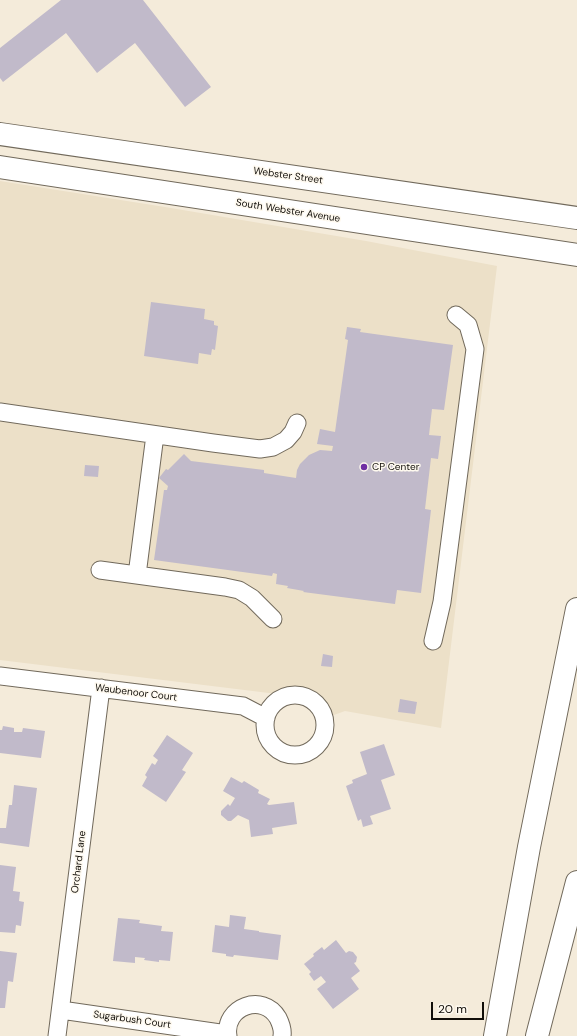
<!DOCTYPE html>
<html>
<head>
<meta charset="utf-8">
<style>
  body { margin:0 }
  #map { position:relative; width:577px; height:1036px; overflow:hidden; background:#f4ebda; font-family:"DM Sans",sans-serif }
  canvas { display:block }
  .scale { position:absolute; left:431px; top:1002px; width:53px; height:18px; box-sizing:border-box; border:2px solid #110e09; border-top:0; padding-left:5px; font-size:12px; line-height:14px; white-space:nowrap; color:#110e09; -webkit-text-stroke:3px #fef9ef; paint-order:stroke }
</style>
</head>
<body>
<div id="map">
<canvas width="577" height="1036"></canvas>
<div class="scale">20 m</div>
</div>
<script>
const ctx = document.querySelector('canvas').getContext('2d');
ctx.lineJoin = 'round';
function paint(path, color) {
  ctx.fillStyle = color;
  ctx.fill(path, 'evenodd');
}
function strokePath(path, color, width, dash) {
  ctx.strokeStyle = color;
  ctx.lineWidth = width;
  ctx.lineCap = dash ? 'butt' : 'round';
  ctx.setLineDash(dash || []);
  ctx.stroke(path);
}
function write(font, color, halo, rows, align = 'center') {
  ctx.font = font + ' "DM Sans",sans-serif';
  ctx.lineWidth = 3;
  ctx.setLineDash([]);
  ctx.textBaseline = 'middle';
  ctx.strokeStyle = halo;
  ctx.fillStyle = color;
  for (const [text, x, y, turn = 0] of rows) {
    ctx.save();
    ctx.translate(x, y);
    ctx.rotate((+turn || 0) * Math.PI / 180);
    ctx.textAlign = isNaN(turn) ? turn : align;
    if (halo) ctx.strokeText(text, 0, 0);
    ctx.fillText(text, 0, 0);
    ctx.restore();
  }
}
paint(new Path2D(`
  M 0,181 L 165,207 L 366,241 L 497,266 L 441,728 L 345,711 L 331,716 L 325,703 L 307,691 L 290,690 L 277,694 L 0,660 Z`), '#ece0c8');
paint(new Path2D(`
  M 61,0 L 143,0 L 211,87 L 185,107 L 135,43 L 97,73 L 66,33 L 3,82 L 0,78 L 0,48 Z
  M 151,302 L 205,309 L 204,319 L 214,321 L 214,325 L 218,326 L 215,350 L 212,349 L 211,355 L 199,353 L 198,364 L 144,356 Z
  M 347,327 L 361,329 L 360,332 L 453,345 L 444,410 L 432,409 L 429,435 L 441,436 L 438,459 L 431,458 L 425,509 L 431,510 L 421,593 L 397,590 L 395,604 L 303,592 L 304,591 L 287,588 L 288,586 L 276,584 L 277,574 L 273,573 L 272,576 L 154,560 L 164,490 L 167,490 L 168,486 L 159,478 L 166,469 L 168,470 L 184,454 L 191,461 L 264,470 L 264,473 L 296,478 L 297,470 L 300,464 L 309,455 L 320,450 L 332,451 L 333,446 L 317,444 L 320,429 L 335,432 L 348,340 L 345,339 Z
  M 85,465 L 99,466 L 98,477 L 84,476 Z
  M 323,654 L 333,656 L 332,667 L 321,666 Z
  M 400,699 L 417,702 L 415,714 L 398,712 Z
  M 3,726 L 14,728 L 14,732 L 22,732 L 23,728 L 45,731 L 41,758 L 0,753 L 0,730 L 2,730 Z
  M 167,735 L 193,753 L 182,770 L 186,772 L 166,802 L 142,786 L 147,777 L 145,775 L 152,763 L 155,765 L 158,760 L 153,756 Z
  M 384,744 L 395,775 L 381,780 L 391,809 L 370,816 L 373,824 L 363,827 L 361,819 L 358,821 L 346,786 L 353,783 L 352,780 L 367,774 L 360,752 Z
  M 231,777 L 242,783 L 244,781 L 259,790 L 258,793 L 270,799 L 267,804 L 269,805 L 294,802 L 297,824 L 272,828 L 273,834 L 251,837 L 249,820 L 238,815 L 231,821 L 228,821 L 221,815 L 221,811 L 228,804 L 230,806 L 235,798 L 223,791 Z
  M 14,785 L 37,788 L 29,847 L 0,843 L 0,828 L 6,828 L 9,805 L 12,805 Z
  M 0,865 L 16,867 L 13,891 L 20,892 L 19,901 L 24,902 L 21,926 L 16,925 L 15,933 L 0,932 Z
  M 230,915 L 246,917 L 244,929 L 259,931 L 259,932 L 281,935 L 278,960 L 234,955 L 233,957 L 226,956 L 226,954 L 212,952 L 215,925 L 229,927 Z
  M 118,918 L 140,920 L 139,923 L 162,926 L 161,931 L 173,932 L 170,961 L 159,960 L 159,962 L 144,960 L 145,958 L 135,957 L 135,963 L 113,961 Z
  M 336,940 L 346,953 L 349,951 L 353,952 L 357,957 L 356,962 L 354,963 L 360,971 L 351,978 L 359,989 L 333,1009 L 317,989 L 326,982 L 321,976 L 314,981 L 309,974 L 311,972 L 304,964 L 314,956 L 313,954 L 322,947 L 324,950 Z
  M 0,951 L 17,953 L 13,982 L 8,981 L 5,1008 L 0,1008 Z`), '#c1baca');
const minor = new Path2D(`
  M 0,412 L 213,443 L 260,449 L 273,447 L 286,440 L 293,432 L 297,423
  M 100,570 L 225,587 L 239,590 L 252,598 L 273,619
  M 137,575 L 155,435
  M 433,641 L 442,602 L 475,349 L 468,325 L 456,315
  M 0,676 L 243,706 L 266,718
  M265 725a30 30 0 1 1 60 0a30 30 0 1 1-60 0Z
  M 61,1010 L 227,1034
  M 57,1036 L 101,688
  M 228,1036 C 223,1007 263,992 278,1018 C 281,1024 283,1030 282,1036`);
const major = new Path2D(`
  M 0,134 L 577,218
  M 0,167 L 577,255`);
const highway = new Path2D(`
  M 495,1036 L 529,847 L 577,609
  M 537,1036 L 577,882`);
strokePath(minor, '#71695b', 19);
strokePath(major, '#71695b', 24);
strokePath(highway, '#71695b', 24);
strokePath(minor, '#fff', 17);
strokePath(major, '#fff', 22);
strokePath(highway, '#fff', 22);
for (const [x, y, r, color] of [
  [364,467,4,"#6f2ea3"]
]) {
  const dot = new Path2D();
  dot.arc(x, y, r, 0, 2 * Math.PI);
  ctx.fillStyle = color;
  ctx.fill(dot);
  strokePath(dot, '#fef9ef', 1.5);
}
write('10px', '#110e09', '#fef9ef', [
  ["Webster Street",288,176,8],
  ["South Webster Avenue",288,211,9],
  ["Waubenoor Court",136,693,7],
  ["Orchard Lane",79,862,-83],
  ["Sugarbush Court",132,1020,8]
]);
write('10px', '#110e09', '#fef9ef', [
  ["CP Center",372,467]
], 'left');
</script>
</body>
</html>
